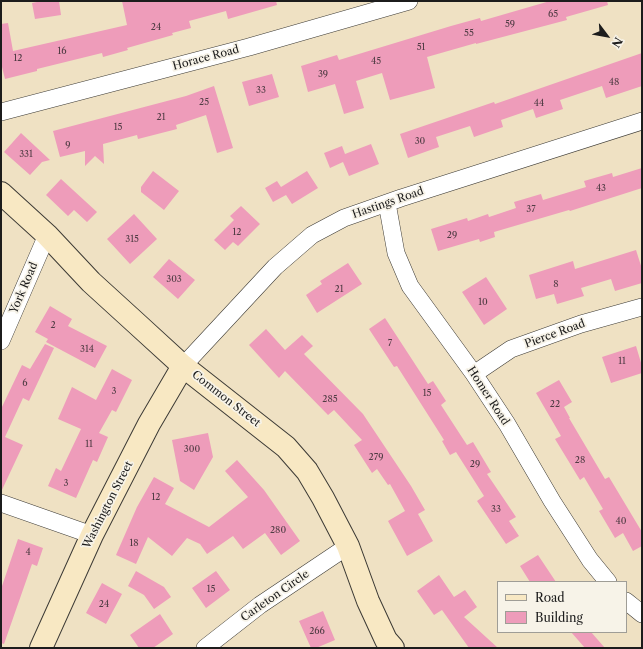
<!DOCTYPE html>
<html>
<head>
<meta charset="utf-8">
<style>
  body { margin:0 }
  #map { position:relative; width:643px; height:649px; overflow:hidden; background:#efe1c3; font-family:"Libre Caslon Text",serif }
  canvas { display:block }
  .frame { position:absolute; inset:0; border:2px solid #1c1c1c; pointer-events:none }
  .legend { position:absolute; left:497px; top:581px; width:130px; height:52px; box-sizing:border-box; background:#f7f3e8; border:1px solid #9f9d96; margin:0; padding:5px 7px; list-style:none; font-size:12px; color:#1c1c1c }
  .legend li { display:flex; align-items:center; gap:8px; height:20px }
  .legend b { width:20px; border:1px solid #9f9d96 }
  .north { position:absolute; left:587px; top:16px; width:40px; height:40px; -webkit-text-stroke:3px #f7f3e8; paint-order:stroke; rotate:122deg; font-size:11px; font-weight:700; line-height:16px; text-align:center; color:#1c1c1c }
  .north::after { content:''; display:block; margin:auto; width:14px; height:18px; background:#1c1c1c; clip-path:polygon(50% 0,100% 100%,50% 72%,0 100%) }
</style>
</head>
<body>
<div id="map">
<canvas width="643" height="649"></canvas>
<div class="frame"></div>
<ul class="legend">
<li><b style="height:5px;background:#f8e8c3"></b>Road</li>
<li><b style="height:11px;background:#ee9cba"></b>Building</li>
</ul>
<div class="north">N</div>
</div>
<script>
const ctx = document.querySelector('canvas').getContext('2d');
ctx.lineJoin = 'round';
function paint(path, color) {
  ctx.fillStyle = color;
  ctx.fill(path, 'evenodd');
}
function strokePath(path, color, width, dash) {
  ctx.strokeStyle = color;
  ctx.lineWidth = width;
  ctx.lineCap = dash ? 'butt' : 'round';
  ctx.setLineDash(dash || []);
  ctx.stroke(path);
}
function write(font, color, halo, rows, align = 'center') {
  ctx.font = font + ' "Libre Caslon Text",serif';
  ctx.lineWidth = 3.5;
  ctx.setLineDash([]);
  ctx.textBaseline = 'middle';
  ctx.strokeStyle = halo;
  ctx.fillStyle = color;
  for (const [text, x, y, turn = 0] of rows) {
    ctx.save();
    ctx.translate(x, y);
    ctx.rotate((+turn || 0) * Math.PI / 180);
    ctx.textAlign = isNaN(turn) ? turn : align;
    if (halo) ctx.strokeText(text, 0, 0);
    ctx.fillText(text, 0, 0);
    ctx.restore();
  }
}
paint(new Path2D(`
  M 42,1 L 59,1 L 61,15 L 35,19 L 32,3 Z
  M 122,1 L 276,1 L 277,5 L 228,19 L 226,11 L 189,21 L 191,28 L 172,33 L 173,35 L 127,48 L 128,50 L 103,57 L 102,53 L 37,69 L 37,71 L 5,79 L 1,63 L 1,24 L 8,23 L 13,51 L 127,25 Z
  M 550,1 L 607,1 L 608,5 L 566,17 L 567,20 L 476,44 L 476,43 L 427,57 L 435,88 L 390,100 L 382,73 L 356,81 L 364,108 L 344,114 L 335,84 L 308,92 L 301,66 L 337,55 L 339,60 L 451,26 L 480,18 L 481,21 Z
  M 642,53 L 642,86 L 606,98 L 602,86 L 560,100 L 563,109 L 536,118 L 533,109 L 501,120 L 503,127 L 474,137 L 470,126 L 436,137 L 439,147 L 408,158 L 400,134 L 494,102 L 495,104 Z
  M 272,74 L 279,97 L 249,106 L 242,82 Z
  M 214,86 L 233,148 L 217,153 L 206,115 L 176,125 L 177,129 L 138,139 L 137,135 L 103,144 L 104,164 L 95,156 L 85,166 L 85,151 L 60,157 L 53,131 L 186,96 Z
  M 21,133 L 50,160 L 42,162 L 30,175 L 4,152 Z
  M 371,144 L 379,164 L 349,176 L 343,162 L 330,168 L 324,153 L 342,146 L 345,154 Z
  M 642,168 L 642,188 L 570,211 L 569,210 L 494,232 L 495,237 L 480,242 L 479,239 L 438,251 L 431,229 L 467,218 L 468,221 L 488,214 L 489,217 L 516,208 L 514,202 L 541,194 L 543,200 L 586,187 L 584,181 L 612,173 L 613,177 Z
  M 153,171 L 179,191 L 164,210 L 141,192 L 141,187 Z
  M 307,171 L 318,188 L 292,204 L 286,195 L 273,202 L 265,188 L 277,181 L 281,187 Z
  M 61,179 L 97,212 L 87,222 L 74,210 L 68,216 L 46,195 Z
  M 241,206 L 260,224 L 238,246 L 233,242 L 225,250 L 214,240 L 234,220 L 230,216 Z
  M 134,214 L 157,239 L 130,264 L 107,239 Z
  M 636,250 L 642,269 L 642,283 L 615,291 L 611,279 L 581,288 L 584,296 L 557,304 L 554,294 L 536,299 L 529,275 L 573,261 L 575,269 Z
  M 169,259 L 195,280 L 178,299 L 153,277 Z
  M 348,263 L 362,284 L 317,313 L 306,295 L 322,284 L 320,281 Z
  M 486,277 L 507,309 L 484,325 L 462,292 Z
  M 50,306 L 72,319 L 68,326 L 107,346 L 95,368 L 46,342 L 48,339 L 35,332 Z
  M 385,318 L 428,384 L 433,381 L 446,401 L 441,405 L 467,445 L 473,442 L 491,472 L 487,474 L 516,517 L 509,521 L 519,536 L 506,544 L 477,501 L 484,496 L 456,452 L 450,455 L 442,441 L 444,440 L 397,366 L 394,367 L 369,329 Z
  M 266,329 L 285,350 L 302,335 L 313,346 L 304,354 L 363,414 L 411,486 L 425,510 L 418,514 L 433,541 L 407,556 L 388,521 L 405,511 L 390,484 L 388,485 L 377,469 L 372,473 L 354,445 L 362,440 L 334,410 L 328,415 L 285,371 L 279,378 L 249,345 Z
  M 45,344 L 54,348 L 29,401 L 23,398 L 5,437 L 23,445 L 1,492 L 1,409 L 22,365 L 30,369 Z
  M 636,346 L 642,366 L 642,373 L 611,383 L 602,357 Z
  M 112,369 L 132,380 L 116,412 L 112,410 L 99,433 L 108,437 L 97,462 L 93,460 L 76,498 L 48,486 L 56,468 L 61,471 L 81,429 L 58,419 L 72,387 L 96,400 Z
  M 559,380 L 572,402 L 564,407 L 570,418 L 569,418 L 605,479 L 609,477 L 642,532 L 642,546 L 633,551 L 623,533 L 615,538 L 599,511 L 603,509 L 584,477 L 580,480 L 555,439 L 561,436 L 536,393 Z
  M 208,433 L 213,457 L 194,490 L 180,481 L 172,440 Z
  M 237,460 L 264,490 L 300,541 L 281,555 L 265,533 L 243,549 L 233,536 L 207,554 L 200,544 L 187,538 L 172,556 L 148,537 L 136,564 L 116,555 L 137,507 L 154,477 L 174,488 L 165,504 L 209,527 L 248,497 L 225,471 Z
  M 18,539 L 43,548 L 37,566 L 32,564 L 4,644 L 1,643 L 1,589 Z
  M 538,555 L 556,582 L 530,582 L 520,566 Z
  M 136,571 L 164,587 L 171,597 L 154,609 L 144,595 L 128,586 Z
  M 216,571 L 230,590 L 206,608 L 192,588 Z
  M 439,575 L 454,597 L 465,590 L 477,607 L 464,617 L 498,648 L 469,648 L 442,610 L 434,615 L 417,591 Z
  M 102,583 L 122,594 L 106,624 L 86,613 Z
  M 323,611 L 335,640 L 316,648 L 311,648 L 299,621 Z
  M 160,614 L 173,634 L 153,648 L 139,648 L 130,635 Z
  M 571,632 L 591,632 L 605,648 L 585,648 Z`), '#ee9cba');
const street = new Path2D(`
  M 1,112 L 249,47 L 409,1
  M 387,203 L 396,253 L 410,286 L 474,374 L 507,424 L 552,501 L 590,560 L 608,582
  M 1,341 L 47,235
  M 183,366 L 275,267 L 312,235 L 344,218 L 401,198 L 642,121
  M 474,374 L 511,349 L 581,324 L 642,307
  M 1,503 L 92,535
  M 626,601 L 642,614
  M 205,648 L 260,605 L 348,546`);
const secondary = new Path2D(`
  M 1,193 L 47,235 L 91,282 L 136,323 L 183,366 L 286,447 L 307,471 L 323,498 L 348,546 L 368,601 L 386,640 L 393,648
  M 41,648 L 92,535 L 149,424 L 183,366`);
strokePath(street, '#3c3a35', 18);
strokePath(secondary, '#3c3a35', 24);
strokePath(street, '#fff', 17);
strokePath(secondary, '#f8e8c3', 22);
write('9px', '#503c44', null, [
  ["65",553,14],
  ["59",510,24],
  ["24",156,27],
  ["55",469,33],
  ["51",421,47],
  ["16",62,51],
  ["12",18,58],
  ["45",376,61],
  ["39",323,74],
  ["48",614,82],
  ["33",261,90],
  ["25",204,102],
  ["44",539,103],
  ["21",161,117],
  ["15",118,127],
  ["30",420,141],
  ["9",68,145],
  ["331",26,154],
  ["43",601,188],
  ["37",531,209],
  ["12",237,232],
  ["29",452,235],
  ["315",132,239],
  ["303",174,279],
  ["8",556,284],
  ["21",339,289],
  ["10",483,302],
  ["2",53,325],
  ["7",390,343],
  ["314",87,349],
  ["11",622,361],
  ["6",25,383],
  ["3",114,391],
  ["15",427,393],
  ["285",330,399],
  ["22",555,404],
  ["11",89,444],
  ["300",192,449],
  ["279",376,457],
  ["28",580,460],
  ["29",475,464],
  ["3",66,483],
  ["12",156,497],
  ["33",496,509],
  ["40",621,521],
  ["280",278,530],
  ["18",134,543],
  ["4",28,552],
  ["15",211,589],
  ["24",104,604],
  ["266",317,631]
]);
write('11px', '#1c1c1c', '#f7f3e8', [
  ["Horace Road",206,58,-15],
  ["Hastings Road",388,203,-19],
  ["York Road",24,288,-67],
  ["Pierce Road",555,334,-20],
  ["Homer Road",488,396,57],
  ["Common Street",226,399,38],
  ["Washington Street",108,505,-63],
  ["Carleton Circle",275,596,-35]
]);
</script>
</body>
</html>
